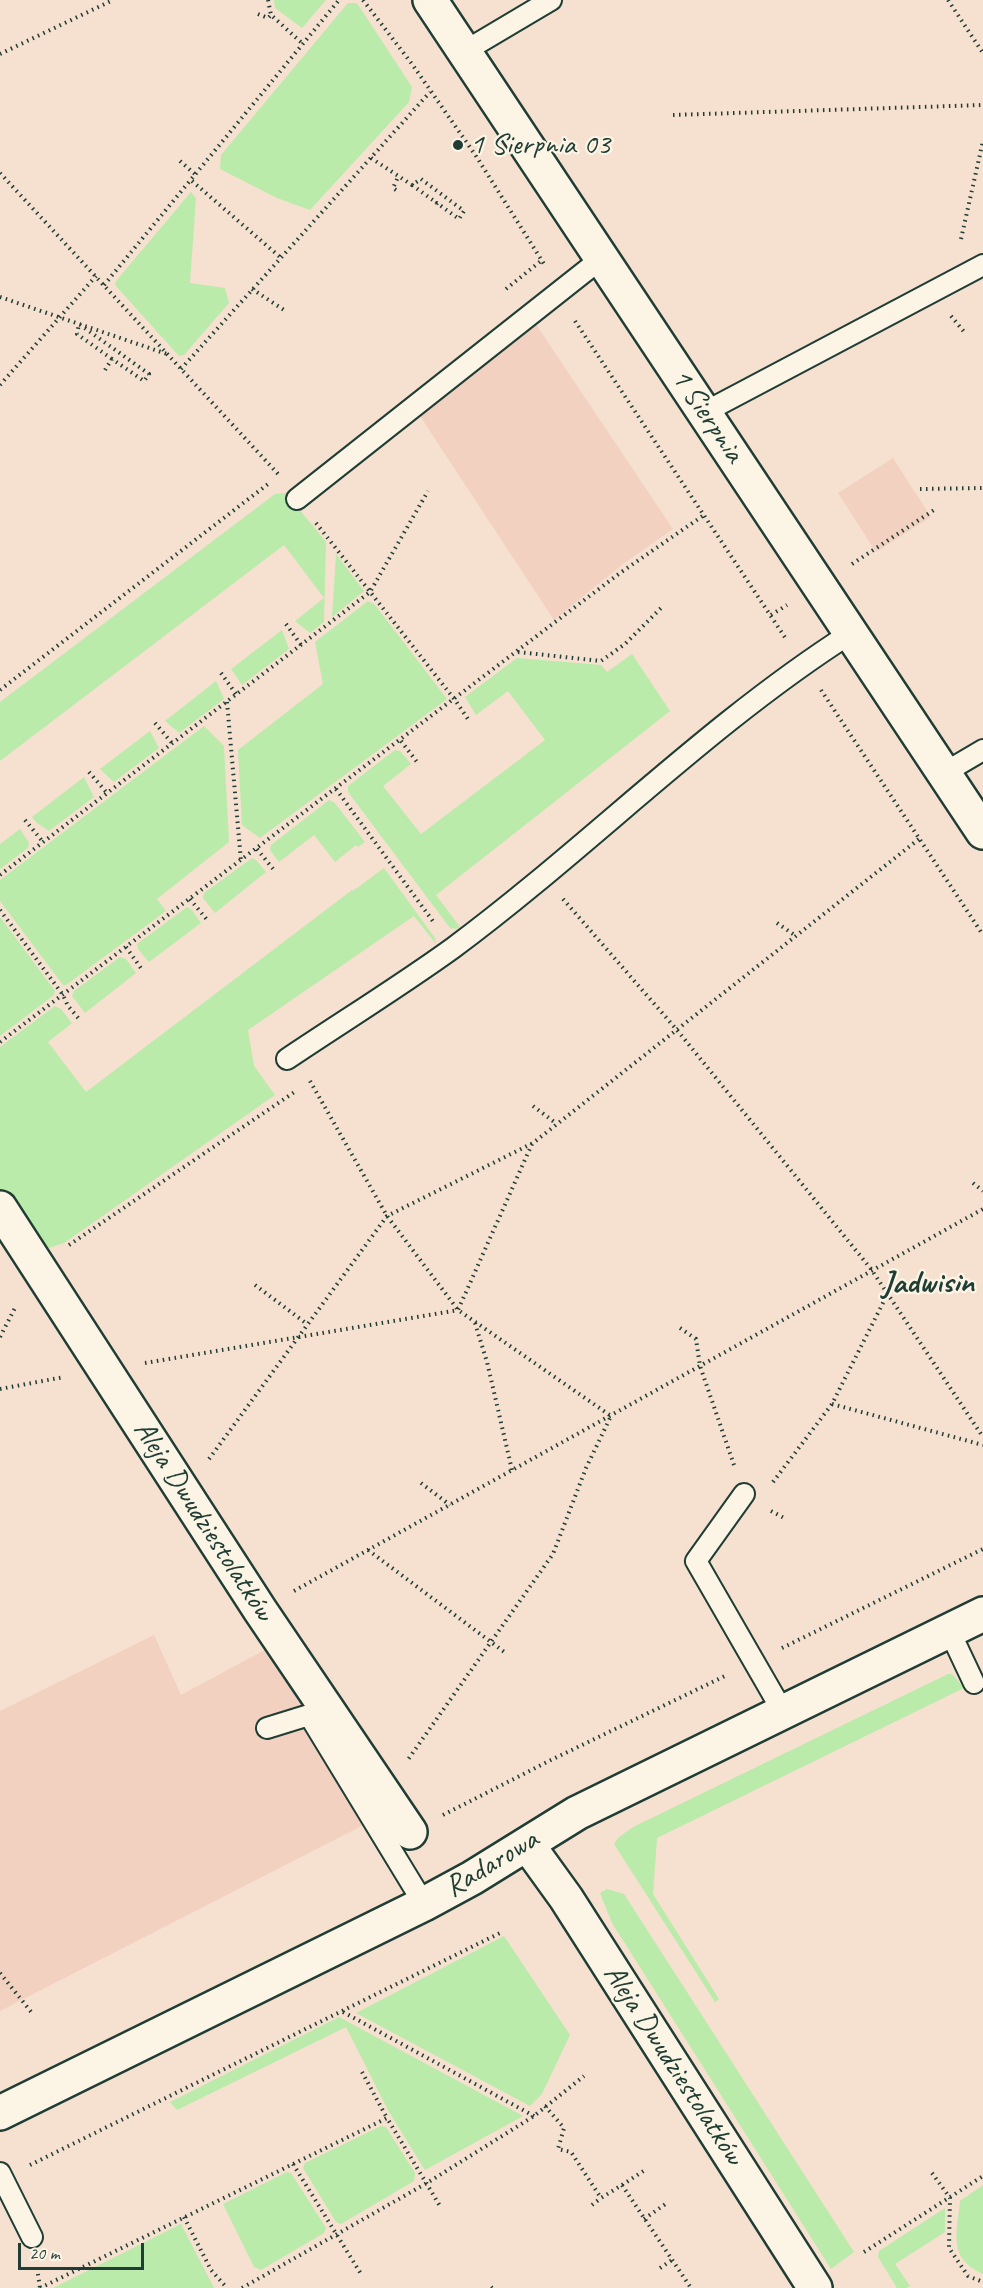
<!DOCTYPE html>
<html>
<head>
<meta charset="utf-8">
<style>
  body { margin:0 }
  #map { position:relative; width:983px; height:2288px; overflow:hidden; background:#f6e0d0; font-family:Caveat,sans-serif }
  canvas { display:block }
  .scale { position:absolute; left:18px; top:2243px; width:126px; height:27px; box-sizing:border-box; border:3px solid #1f3d34; border-top:0; padding-left:8px; font-size:18px; line-height:21px; white-space:nowrap; color:#1f3d34; -webkit-text-stroke:4px #fcf5e5; paint-order:stroke }
</style>
</head>
<body>
<div id="map">
<canvas width="983" height="2288"></canvas>
<div class="scale">20 m</div>
</div>
<script>
const ctx = document.querySelector('canvas').getContext('2d');
ctx.lineJoin = 'round';
function paint(path, color) {
  ctx.fillStyle = color;
  ctx.fill(path, 'evenodd');
}
function strokePath(path, color, width, dash) {
  ctx.strokeStyle = color;
  ctx.lineWidth = width;
  ctx.lineCap = dash ? 'butt' : 'round';
  ctx.setLineDash(dash || []);
  ctx.stroke(path);
}
function write(font, color, halo, rows, align = 'center') {
  ctx.font = font + ' Caveat,sans-serif';
  ctx.lineWidth = 4.5;
  ctx.setLineDash([]);
  ctx.textBaseline = 'middle';
  ctx.strokeStyle = halo;
  ctx.fillStyle = color;
  for (const [text, x, y, turn = 0] of rows) {
    ctx.save();
    ctx.translate(x, y);
    ctx.rotate((+turn || 0) * Math.PI / 180);
    ctx.textAlign = isNaN(turn) ? turn : align;
    if (halo) ctx.strokeText(text, 0, 0);
    ctx.fillText(text, 0, 0);
    ctx.restore();
  }
}
paint(new Path2D(`
  M 535,323 L 673,529 L 623,564 L 554,620 L 420,416 Z
  M 893,458 L 931,517 L 876,552 L 838,493 Z
  M 154,1635 L 181,1695 L 276,1644 L 385,1814 L 0,2011 L 0,1711 Z`), '#f2d1c1');
paint(new Path2D(`
  M 274,0 L 326,0 L 302,28 L 275,8 Z
  M 348,3 L 357,3 L 412,87 L 409,102 L 310,210 L 277,198 L 220,169 L 221,155 Z
  M 191,192 L 196,198 L 190,283 L 225,288 L 229,303 L 184,355 L 179,356 L 115,285 L 116,281 Z
  M 286,493 L 326,542 L 324,622 L 310,633 L 295,621 L 324,598 L 284,545 L 0,761 L 0,702 L 275,494 Z
  M 336,554 L 364,591 L 332,617 Z
  M 368,601 L 375,605 L 447,699 L 260,838 L 242,825 L 238,750 L 323,684 L 315,642 Z
  M 282,630 L 289,649 L 242,685 L 231,669 Z
  M 632,654 L 670,711 L 436,895 L 460,927 L 456,929 L 450,928 L 348,792 L 348,786 L 395,750 L 400,751 L 411,764 L 383,786 L 421,834 L 545,740 L 508,691 L 476,715 L 465,697 L 517,658 L 601,665 L 607,672 Z
  M 216,681 L 224,699 L 179,733 L 165,721 Z
  M 204,726 L 224,746 L 229,842 L 157,899 L 166,911 L 66,985 L 63,985 L 0,901 L 0,880 Z
  M 150,731 L 159,748 L 114,782 L 100,769 Z
  M 84,777 L 94,797 L 49,831 L 37,823 L 32,817 Z
  M 329,800 L 334,802 L 365,842 L 358,847 L 356,845 L 335,862 L 314,835 L 279,862 L 270,850 L 271,845 Z
  M 20,829 L 29,843 L 28,848 L 0,869 L 0,844 Z
  M 252,858 L 256,860 L 266,872 L 215,913 L 203,898 L 204,893 Z
  M 384,868 L 435,938 L 436,944 L 414,916 L 248,1030 L 254,1066 L 275,1095 L 64,1243 L 37,1252 L 0,1196 L 0,1047 L 55,1006 L 61,1009 L 72,1023 L 48,1042 L 86,1092 L 352,890 L 353,891 Z
  M 187,907 L 192,910 L 201,923 L 149,962 L 138,949 L 137,944 Z
  M 0,917 L 55,991 L 54,995 L 0,1036 Z
  M 120,957 L 126,959 L 136,973 L 85,1013 L 72,996 L 74,991 Z
  M 948,1674 L 952,1674 L 964,1688 L 657,1838 L 653,1894 L 719,1999 L 715,2002 L 614,1844 L 619,1837 L 633,1827 Z
  M 607,1889 L 624,1894 L 854,2252 L 831,2269 L 612,1923 L 600,1893 Z
  M 504,1936 L 570,2035 L 542,2094 L 530,2106 L 356,2013 Z
  M 339,2017 L 523,2116 L 425,2170 L 389,2112 L 346,2027 L 177,2110 L 170,2102 Z
  M 381,2126 L 386,2127 L 415,2173 L 414,2181 L 341,2224 L 336,2222 L 303,2168 L 305,2163 Z
  M 287,2172 L 291,2173 L 326,2228 L 324,2233 L 261,2270 L 254,2267 L 223,2204 Z
  M 983,2185 L 983,2274 C 947,2258 957,2233 960,2201 Z
  M 945,2208 L 945,2232 L 895,2264 L 910,2286 L 906,2288 L 897,2288 L 878,2257 L 879,2251 Z
  M 181,2224 L 214,2288 L 53,2288 Z`), '#baebaa');
const lane = new Path2D(`
  M 465,51 L 551,0
  M 705,412 L 983,265
  M 297,499 L 602,258
  M 944,773 L 983,750
  M 287,1059 C 342,1022 399,987 453,948 C 589,847 708,724 851,633
  M 744,1494 L 696,1561 L 783,1712
  M 949,1630 L 974,1683
  M 267,1728 L 309,1715 L 424,1904
  M 0,2173 L 32,2237`);
const street = new Path2D(`
  M 0,1208 L 260,1610 L 410,1832
  M 527,1844 L 566,1898 L 815,2288
  M 0,2113 L 424,1904 L 472,1878 L 577,1813 L 983,1614`);
const secondary = new Path2D(`
  M 430,0 L 983,832`);
strokePath(lane, '#1f3d34', 24);
strokePath(street, '#1f3d34', 38);
strokePath(secondary, '#1f3d34', 38);
strokePath(new Path2D(`
  M 268,0 L 271,15 L 303,44
  M 363,0 L 412,64 L 476,156 L 544,264
  M 948,0 L 983,53
  M 258,14 L 268,18 L 271,15
  M 0,54 L 113,0
  M 673,115 L 983,105
  M 371,158 L 412,185 L 421,179 L 464,211 L 459,219 L 437,203 L 434,208
  M 180,161 L 196,175
  M 0,173 L 279,475
  M 192,181 L 280,257
  M 412,185 L 437,203
  M 396,190 L 393,188 L 398,177
  M 961,239 L 983,141
  M 104,285 L 339,0
  M 252,289 L 284,310
  M 506,289 L 542,260
  M 0,297 L 167,354
  M 951,316 L 965,333
  M 575,321 L 786,639
  M 181,369 L 430,92
  M 105,370 L 112,359 L 144,381 L 149,374 L 79,324 L 77,334 L 112,359
  M 0,385 L 96,276
  M 920,489 L 983,488
  M 316,523 L 455,700 L 470,722
  M 852,564 L 934,510
  M 771,615 L 787,605
  M 286,624 L 301,645
  M 518,652 L 601,661 L 625,644 L 664,605
  M 221,673 L 236,694
  M 0,690 L 268,484
  M 821,690 L 983,935
  M 227,702 L 241,861
  M 155,723 L 172,743
  M 401,741 L 417,762
  M 89,772 L 107,793
  M 336,789 L 435,924
  M 25,820 L 43,842
  M 257,849 L 274,870
  M 0,875 L 370,592 L 428,491
  M 190,899 L 208,921
  M 563,899 L 677,1030 L 871,1269 L 983,1437
  M 0,910 L 63,995 L 68,1006 L 80,1020
  M 777,923 L 796,936
  M 126,947 L 143,971
  M 0,1042 L 620,573 L 704,515
  M 310,1081 L 387,1216 L 458,1310 L 611,1416 L 586,1468 L 553,1554 L 407,1761
  M 533,1106 L 557,1124
  M 973,1183 L 983,1191
  M 69,1245 L 296,1091
  M 255,1285 L 307,1324
  M 475,1323 L 487,1362 L 512,1470
  M 680,1328 L 696,1339 L 700,1366 L 734,1465
  M 0,1337 L 16,1306
  M 145,1363 L 458,1310 L 532,1144
  M 0,1389 L 64,1377
  M 832,1404 L 983,1445
  M 209,1459 L 387,1216 L 533,1143 L 919,839
  M 773,1482 L 832,1404 L 887,1295
  M 421,1483 L 450,1505
  M 771,1511 L 786,1519
  M 368,1550 L 507,1654
  M 294,1591 L 983,1209
  M 782,1648 L 983,1549
  M 443,1815 L 551,1760 L 727,1675
  M 0,1973 L 32,2013
  M 343,2012 L 534,2116
  M 362,2072 L 387,2118
  M 545,2106 L 564,2128 L 558,2149 L 571,2152 L 601,2198 L 622,2185 L 691,2288
  M 293,2164 L 361,2274
  M 30,2165 L 500,1933
  M 932,2173 L 950,2198 L 949,2248 L 968,2276 L 983,2282
  M 622,2185 L 645,2170
  M 592,2205 L 601,2198
  M 184,2217 L 211,2270 L 227,2288
  M 644,2219 L 667,2203
  M 864,2252 L 983,2176
  M 37,2268 L 40,2288
  M 660,2268 L 672,2260
  M 491,2287 L 492,2288
  M 40,2288 L 387,2118 L 440,2206
  M 242,2288 L 427,2183 L 534,2116 L 584,2076`), '#1f3d34', 4, [1.5, 4.5]);
strokePath(lane, '#fcf5e5', 20);
strokePath(street, '#fcf5e5', 33);
strokePath(secondary, '#fcf5e5', 33);
for (const [x, y, r, color] of [
  [458,145,6,"#1f3d34"]
]) {
  const dot = new Path2D();
  dot.arc(x, y, r, 0, 2 * Math.PI);
  ctx.fillStyle = color;
  ctx.fill(dot);
  strokePath(dot, '#fcf5e5', 2);
}
write('30px', '#1f3d34', '#fcf5e5', [
  ["1 Sierpnia 03",470,145]
], 'left');
write('30px', '#1f3d34', '#fcf5e5', [
  ["1 Sierpnia",707,416,56],
  ["Aleja Dwudziestolatków",203,1521,57],
  ["Radarowa",492,1864,-31],
  ["Aleja Dwudziestolatków",673,2065,57]
]);
write('bold 32px', '#1f3d34', '#fcf5e5', [
  ["Jadwisin",928,1284]
]);
</script>
</body>
</html>
